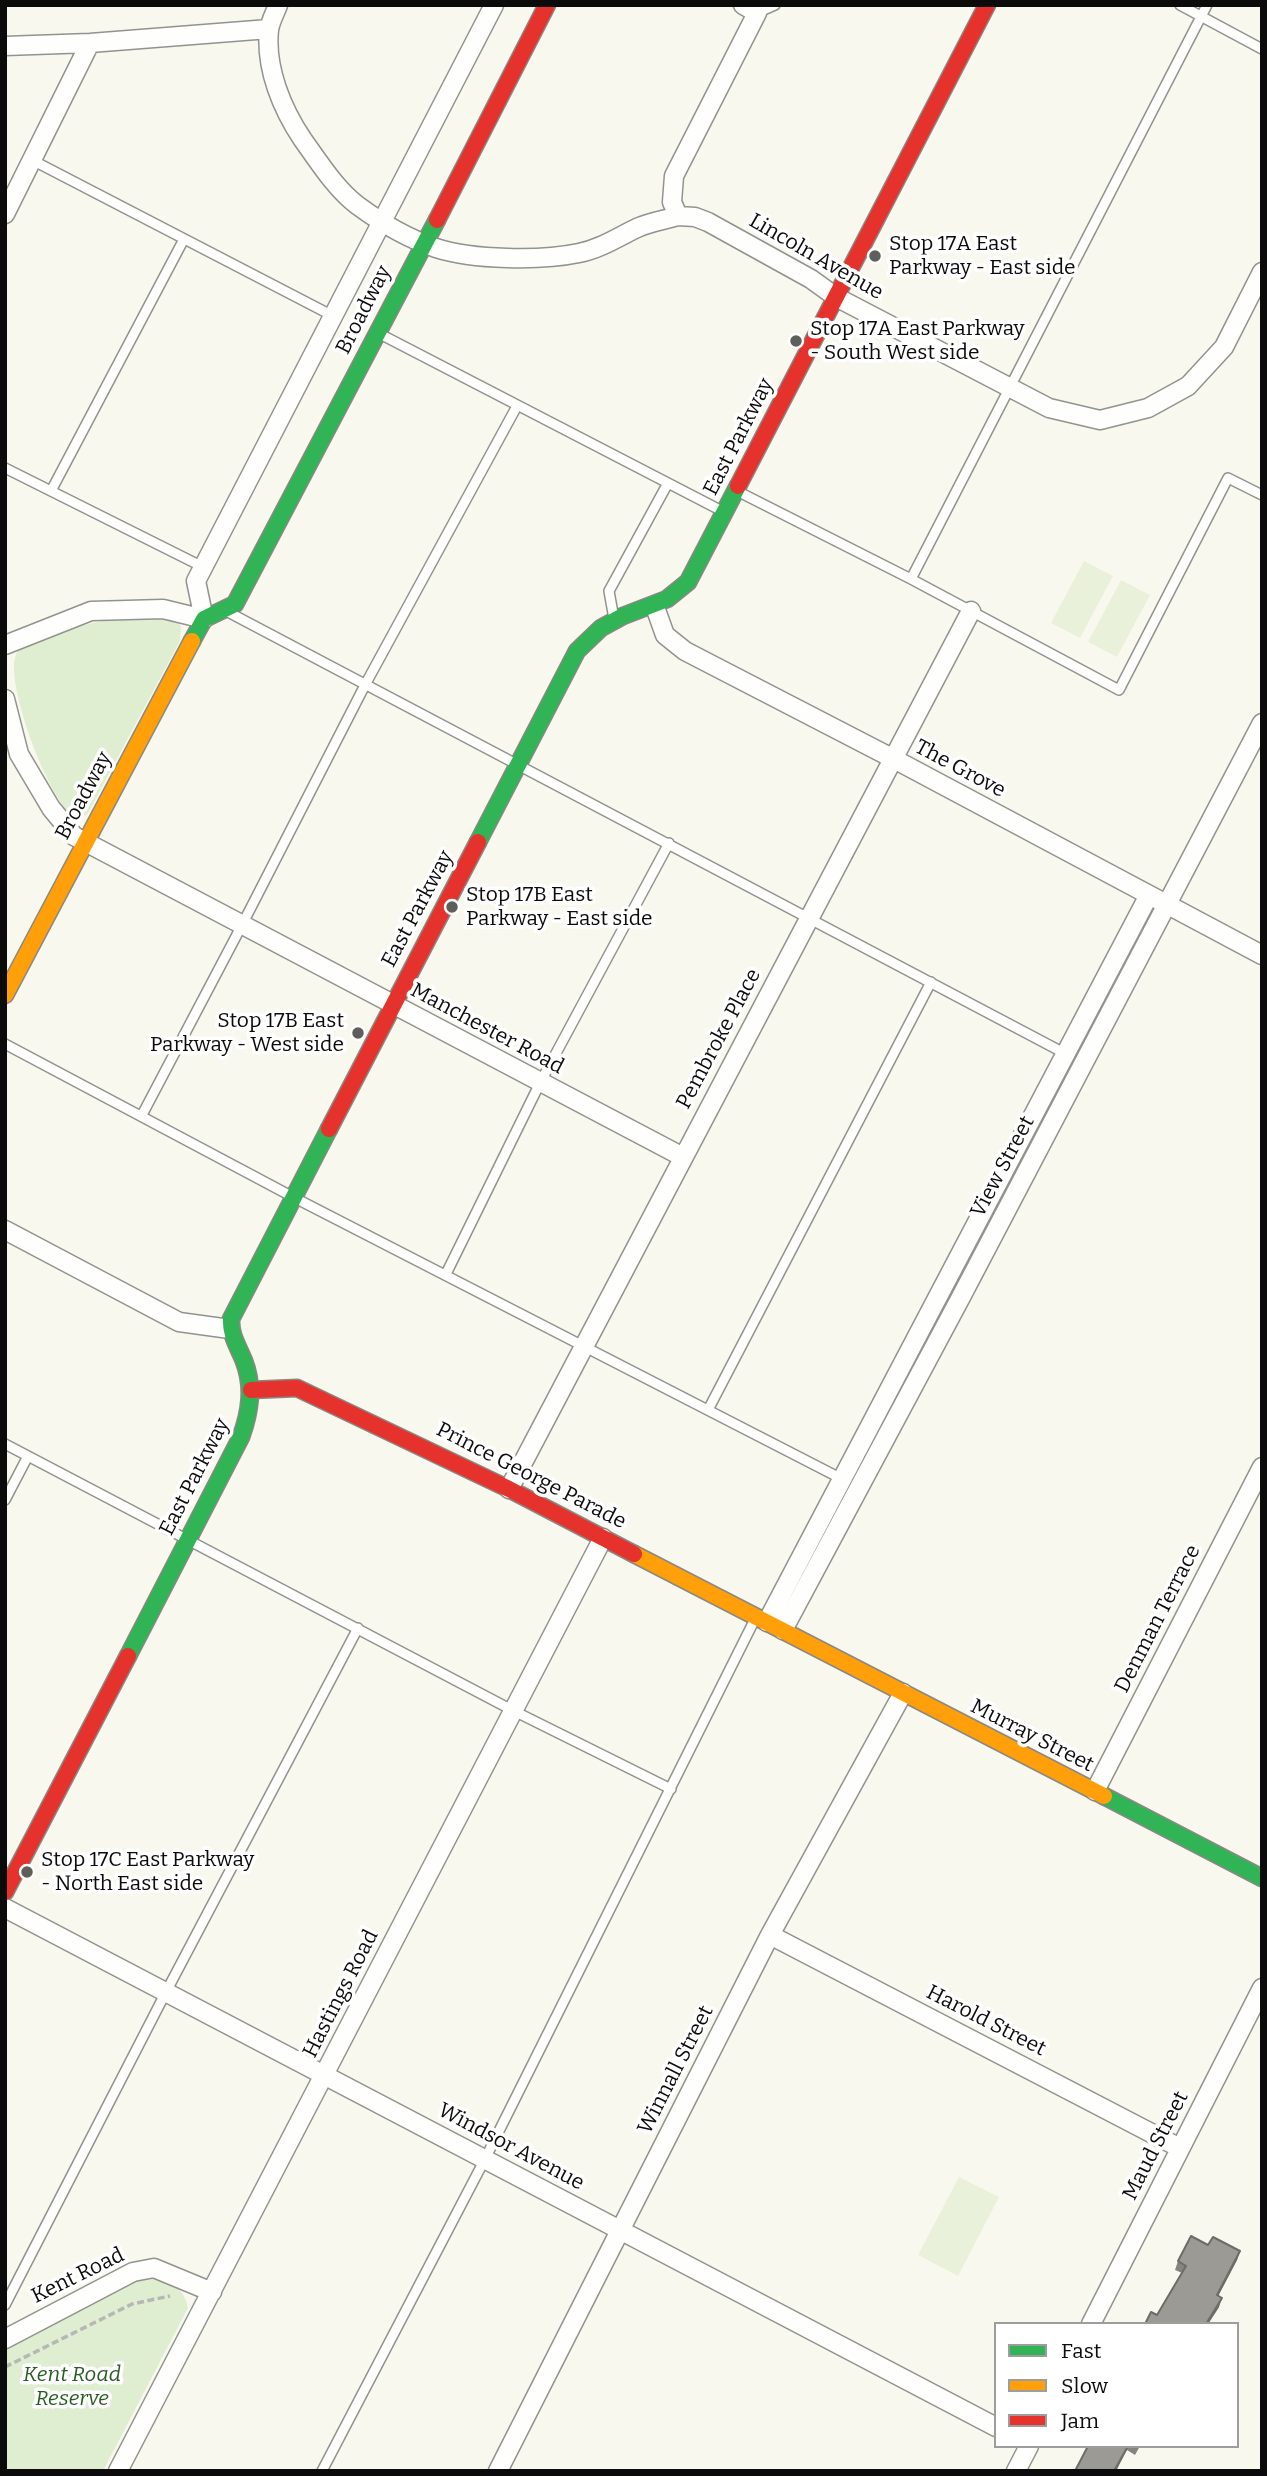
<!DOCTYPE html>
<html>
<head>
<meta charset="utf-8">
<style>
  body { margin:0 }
  #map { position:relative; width:1267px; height:2476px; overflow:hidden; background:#f9f8ef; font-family:Bitter,serif }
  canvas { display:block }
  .frame { position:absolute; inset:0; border:7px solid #0b0b0b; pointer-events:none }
  .legend { position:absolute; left:994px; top:2322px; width:245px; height:126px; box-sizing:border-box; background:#fff; border:2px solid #9d9d9d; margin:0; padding:9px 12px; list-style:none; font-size:21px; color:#0b0b0b }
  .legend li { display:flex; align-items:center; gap:14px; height:35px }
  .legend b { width:35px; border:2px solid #9d9d9d }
</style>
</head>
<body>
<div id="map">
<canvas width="1267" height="2476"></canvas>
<div class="frame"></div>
<ul class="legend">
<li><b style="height:9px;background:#30b455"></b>Fast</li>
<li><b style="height:9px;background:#ff9f0a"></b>Slow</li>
<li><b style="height:9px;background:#e5322d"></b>Jam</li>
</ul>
</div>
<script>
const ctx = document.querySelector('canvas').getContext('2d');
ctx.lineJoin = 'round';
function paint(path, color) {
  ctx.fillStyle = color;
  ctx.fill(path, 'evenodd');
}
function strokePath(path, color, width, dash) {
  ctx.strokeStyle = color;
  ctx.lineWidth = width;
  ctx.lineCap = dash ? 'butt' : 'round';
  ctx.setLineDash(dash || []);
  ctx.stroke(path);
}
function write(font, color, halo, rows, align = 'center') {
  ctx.font = font + ' Bitter,serif';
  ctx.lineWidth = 7;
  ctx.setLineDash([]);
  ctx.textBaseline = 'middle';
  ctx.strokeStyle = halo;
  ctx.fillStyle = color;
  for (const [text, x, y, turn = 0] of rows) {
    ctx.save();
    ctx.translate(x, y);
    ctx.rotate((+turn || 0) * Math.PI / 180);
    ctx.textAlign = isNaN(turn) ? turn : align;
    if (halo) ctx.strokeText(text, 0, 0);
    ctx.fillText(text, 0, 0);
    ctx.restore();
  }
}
paint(new Path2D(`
  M 168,618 L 176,620 L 181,626 L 180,641 L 87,815 L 73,816 C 47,798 0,671 18,651 L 80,626 L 109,619 Z
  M 143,2278 C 165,2278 184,2285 188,2308 L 103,2471 L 5,2471 L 5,2347 L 133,2281 Z`), '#dfedd1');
paint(new Path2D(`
  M 1084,561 L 1113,576 L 1080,638 L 1051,623 Z
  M 1121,580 L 1150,595 L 1117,657 L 1088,642 Z
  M 959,2177 L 999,2197 L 958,2276 L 918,2255 Z`), '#e9f1da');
const lane = new Path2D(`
  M 1180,5 L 1262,49
  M 757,13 L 775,5
  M 32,160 L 333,316
  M 380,334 L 722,511
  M 5,468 L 203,567
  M 51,491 L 184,239
  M 737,491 L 911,579 L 1119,690 L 1228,478 L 1262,495
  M 911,579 L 1207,5
  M 228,612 L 1066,1054
  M 614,619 L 609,591 L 668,483
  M 5,1044 L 293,1197 L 842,1479
  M 142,1115 L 242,925 L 365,685 L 517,406
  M 446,1274 L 540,1083 L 669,843
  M 708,1410 L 931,982
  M 5,1444 L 512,1710 L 671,1789
  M 5,1500 L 28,1456
  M 5,2305 L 166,1992 L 358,1628
  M 322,2471 L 485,2159 L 756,1617`);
const street = new Path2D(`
  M 278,5 C 275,13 270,22 269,30 C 265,68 282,109 303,140 C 319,162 335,188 357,205 C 380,222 409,239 436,248 C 473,260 541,261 579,253 C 600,249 618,237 637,228 C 650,222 665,220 678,216 L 672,202 L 674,176 L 757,13 L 743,5
  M 5,46 L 90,43 L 269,29
  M 5,214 L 90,43
  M 678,216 L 695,217 L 708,222 L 811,279 L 836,297 L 1049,408 L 1100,420 L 1148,408 L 1188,386 L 1224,347 L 1262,272
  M 655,607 L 665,635 L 685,651 L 892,758 L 1262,955
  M 5,645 L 91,611 L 163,609 L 204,619 L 196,581 L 494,5
  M 5,699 L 19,754 L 51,808 L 74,836 L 683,1157
  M 5,1230 L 179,1322 L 230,1329
  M 509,1489 L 971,611
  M 767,1622 L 1149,895
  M 783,1630 L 961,1297 L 1262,723
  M 1095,1791 L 1262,1467
  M 5,1908 L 996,2427
  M 770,1935 L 1180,2148
  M 1091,2324 L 1262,1988
  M 5,2339 L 133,2272 L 154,2268 L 212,2292
  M 118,2471 L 603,1538
  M 498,2471 L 770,1935 L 903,1693
  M 1016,2471 L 1029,2446`);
const fast = new Path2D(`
  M 192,641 L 204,619 L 235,604 L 437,220
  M 478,842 L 577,651 L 601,628 L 623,616 L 667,599 L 688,582 L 738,486
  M 128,1656 L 241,1437 C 250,1412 254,1387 244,1361 C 238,1346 230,1335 231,1319 L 329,1129
  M 1104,1796 L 1262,1878`);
const slow = new Path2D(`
  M 5,995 L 192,641
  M 634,1554 L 1104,1796`);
const jam = new Path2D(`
  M 437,220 L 547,5
  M 738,486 L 987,5
  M 329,1129 L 478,842
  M 251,1390 L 297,1388 L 509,1489 L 634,1554
  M 5,1892 L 128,1656`);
strokePath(lane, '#92928e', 12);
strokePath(street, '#92928e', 21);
strokePath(fast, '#898884', 19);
strokePath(slow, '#898884', 19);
strokePath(jam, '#898884', 19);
strokePath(new Path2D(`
  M 5,2367 L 132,2304 L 170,2296`), '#b7b7b5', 3.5, [7, 3.5]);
strokePath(lane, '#fefefd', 9);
strokePath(street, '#fefefd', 18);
strokePath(fast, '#30b455', 16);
strokePath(slow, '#ff9f0a', 16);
strokePath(jam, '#e5322d', 16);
paint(new Path2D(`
  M 1208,2245 L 1240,2251 L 1237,2260 L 1218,2296 L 1219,2307 L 1208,2324 L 1145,2324 L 1157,2315 L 1182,2273 L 1175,2270 L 1178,2261 Z
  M 1088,2446 L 1140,2446 L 1135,2455 L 1127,2450 L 1116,2471 L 1075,2471 Z`), '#868480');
paint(new Path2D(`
  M 1240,2251 L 1237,2260 L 1214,2304 L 1217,2295 Z
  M 1222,2298 L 1219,2307 L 1208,2324 L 1206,2324 Z
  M 1128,2446 L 1116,2471 L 1114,2471 Z`), '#6d6c68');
const building = new Path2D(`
  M 1191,2236 L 1208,2245 L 1213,2237 L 1240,2251 L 1217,2295 L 1222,2298 L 1206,2324 L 1145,2324 L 1151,2312 L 1157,2315 L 1186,2266 L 1178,2261 Z
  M 1088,2446 L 1128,2446 L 1114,2471 L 1075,2471 Z`);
paint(building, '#9c9a95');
strokePath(building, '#6d6c68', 2);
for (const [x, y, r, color] of [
  [875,256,7,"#5e5e5b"],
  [796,341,7,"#5e5e5b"],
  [452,907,7,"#5e5e5b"],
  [358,1033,7,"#5e5e5b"],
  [27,1872,7,"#5e5e5b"]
]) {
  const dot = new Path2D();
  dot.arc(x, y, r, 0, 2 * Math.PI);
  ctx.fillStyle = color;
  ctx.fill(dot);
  strokePath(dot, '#fff', 2.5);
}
write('21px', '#0b0b0b', '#fff', [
  ["Stop 17A East",889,244],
  ["Parkway - East side",889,268],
  ["Stop 17A East Parkway",810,329],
  ["- South West side",810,353],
  ["Stop 17B East",466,895],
  ["Parkway - East side",466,919],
  ["Stop 17B East",344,1021,"right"],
  ["Parkway - West side",344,1045,"right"],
  ["Stop 17C East Parkway",41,1860],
  ["- North East side",41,1884]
], 'left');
write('21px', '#0b0b0b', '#fff', [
  ["Lincoln Avenue",816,257,30],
  ["Broadway",364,310,-63],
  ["East Parkway",739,437,-63],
  ["The Grove",960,769,28],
  ["Broadway",84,796,-62],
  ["East Parkway",418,909,-62],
  ["Manchester Road",487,1029,28],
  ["Pembroke Place",719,1039,-62],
  ["View Street",1003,1167,-62],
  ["Prince George Parade",531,1476,27],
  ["East Parkway",195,1477,-63],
  ["Denman Terrace",1158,1619,-63],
  ["Murray Street",1032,1736,27],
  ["Hastings Road",341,1994,-63],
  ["Harold Street",986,2021,27],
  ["Winnall Street",676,2070,-63],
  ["Maud Street",1156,2146,-63],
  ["Windsor Avenue",511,2147,28],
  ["Kent Road",78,2276,-26]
]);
write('italic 21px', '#285c22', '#fff', [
  ["Kent Road",72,2375],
  ["Reserve",72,2399]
]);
</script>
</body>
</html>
